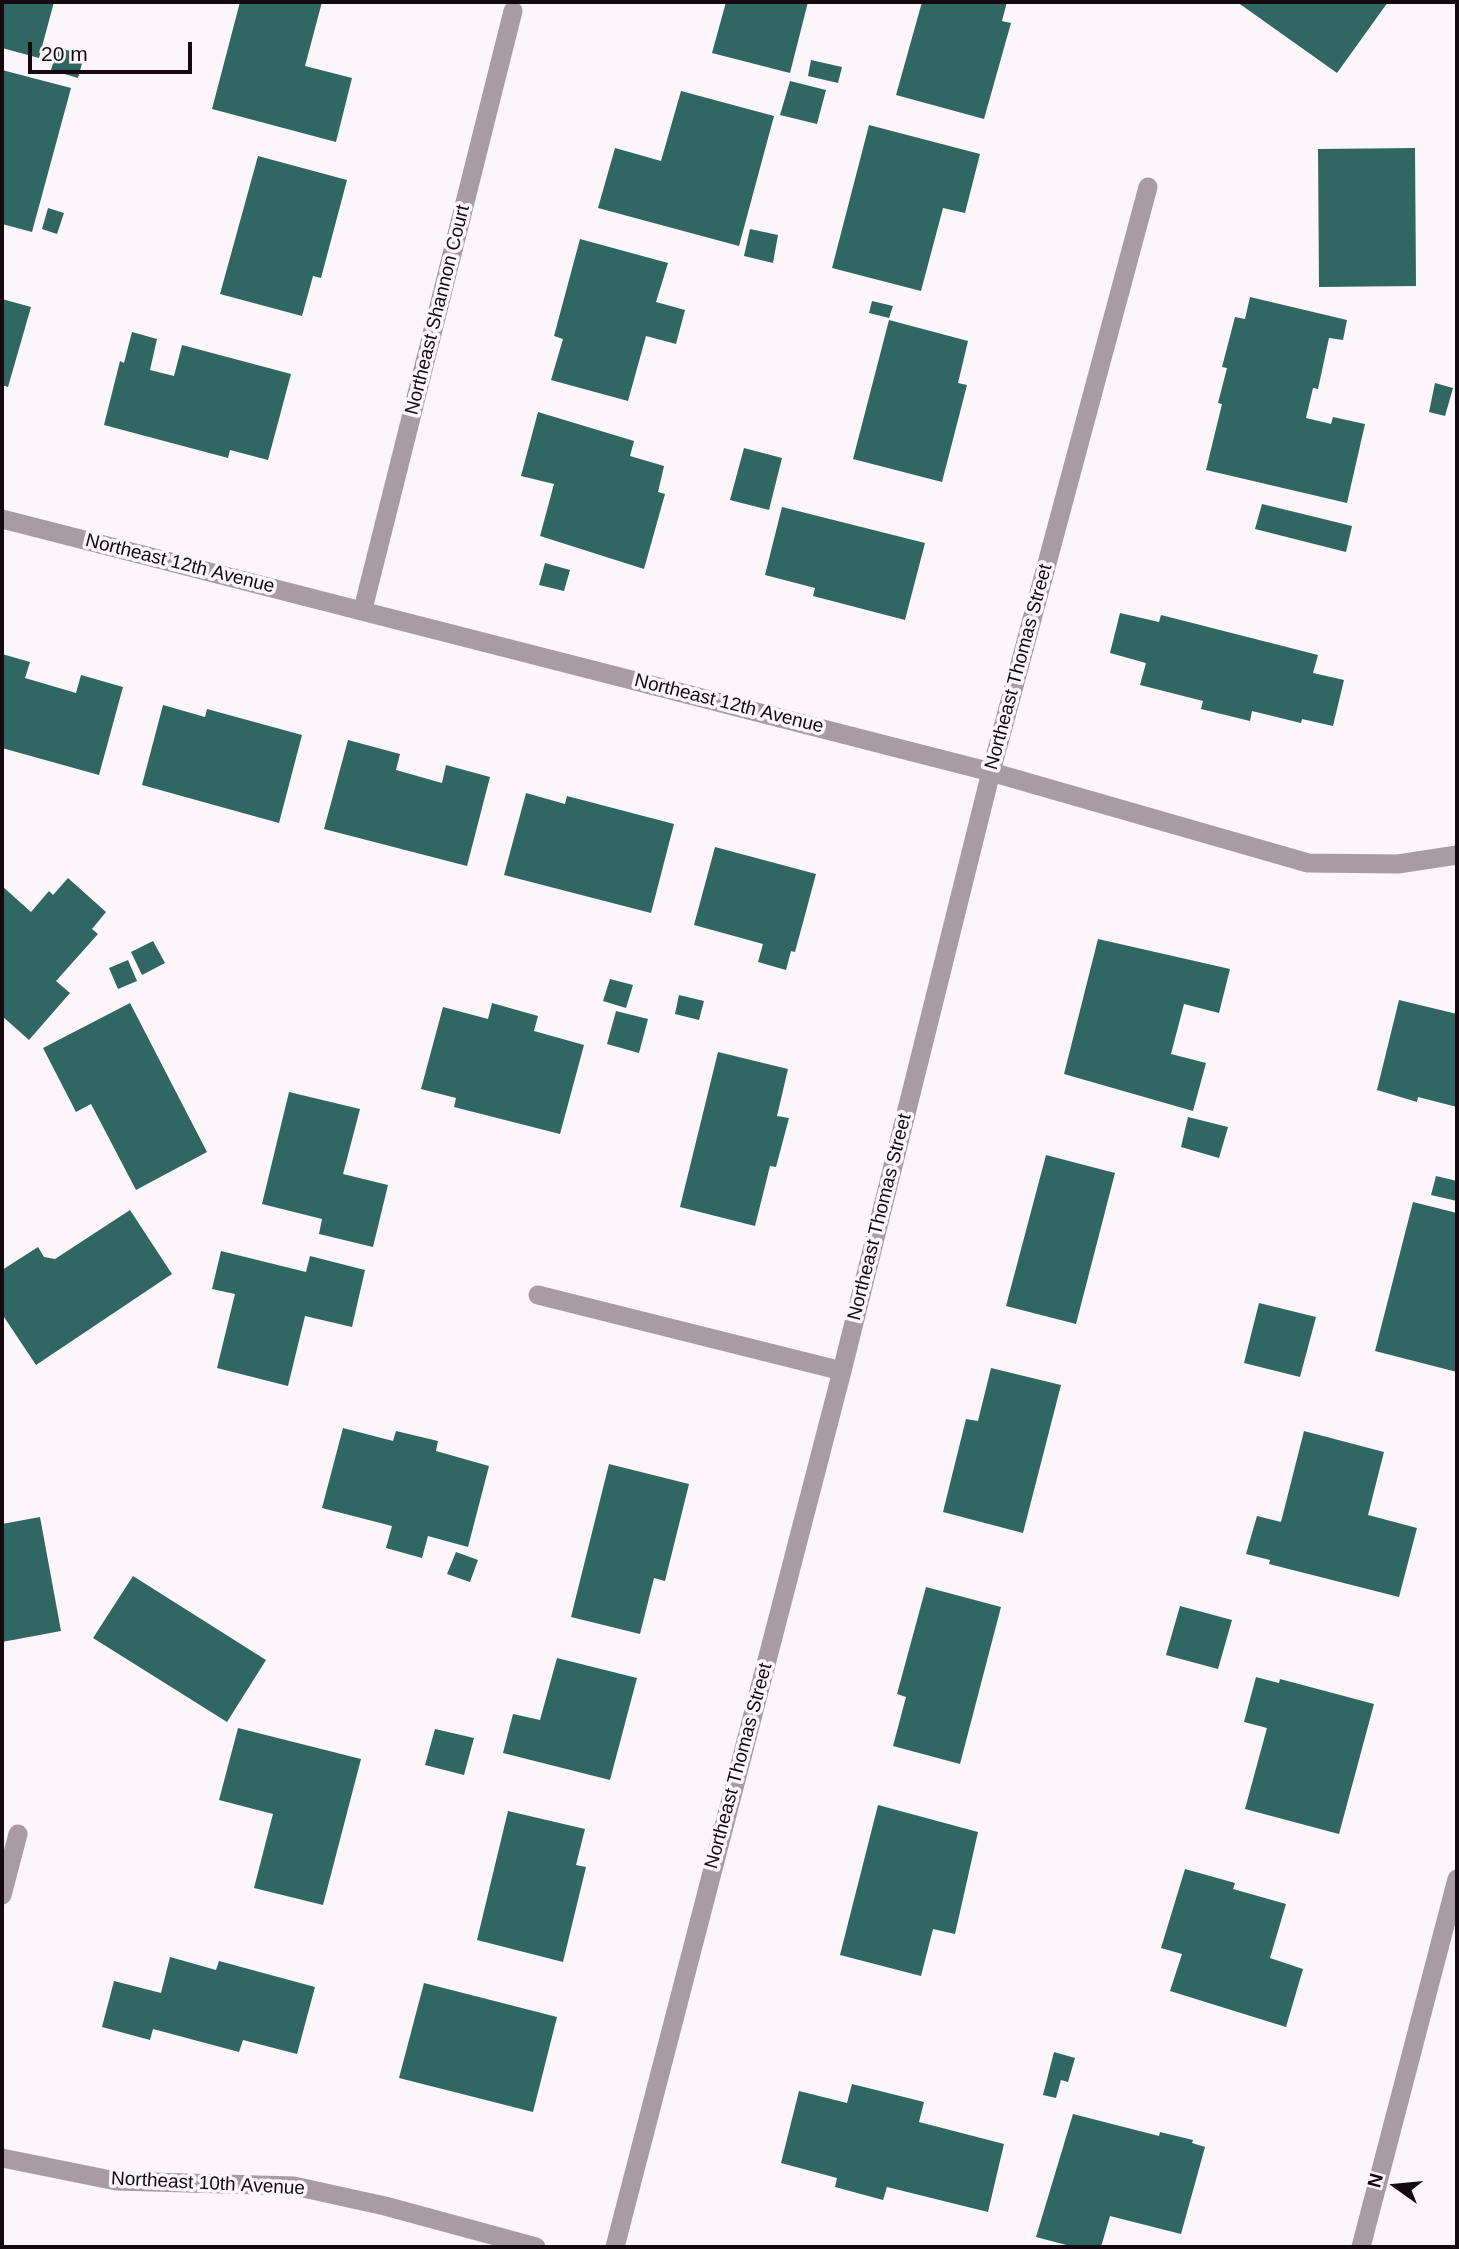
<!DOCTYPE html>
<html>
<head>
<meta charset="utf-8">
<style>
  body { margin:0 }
  #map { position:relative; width:1459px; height:2249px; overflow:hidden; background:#fcf5f9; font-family:Helvetica,sans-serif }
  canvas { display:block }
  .frame { position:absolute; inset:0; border:4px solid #14090f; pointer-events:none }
  .north { position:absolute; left:1361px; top:2151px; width:70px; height:70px; -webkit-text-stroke:5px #fcf5f9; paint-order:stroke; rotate:285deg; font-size:19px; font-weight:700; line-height:28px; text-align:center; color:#14090f }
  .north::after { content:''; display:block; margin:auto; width:24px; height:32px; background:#14090f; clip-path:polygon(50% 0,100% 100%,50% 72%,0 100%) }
  .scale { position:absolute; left:28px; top:42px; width:164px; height:32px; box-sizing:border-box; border:4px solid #14090f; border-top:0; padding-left:9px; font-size:21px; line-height:24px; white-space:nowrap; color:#14090f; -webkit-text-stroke:5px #fcf5f9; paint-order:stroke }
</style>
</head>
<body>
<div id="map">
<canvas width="1459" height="2249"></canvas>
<div class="frame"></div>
<div class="north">N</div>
<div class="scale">20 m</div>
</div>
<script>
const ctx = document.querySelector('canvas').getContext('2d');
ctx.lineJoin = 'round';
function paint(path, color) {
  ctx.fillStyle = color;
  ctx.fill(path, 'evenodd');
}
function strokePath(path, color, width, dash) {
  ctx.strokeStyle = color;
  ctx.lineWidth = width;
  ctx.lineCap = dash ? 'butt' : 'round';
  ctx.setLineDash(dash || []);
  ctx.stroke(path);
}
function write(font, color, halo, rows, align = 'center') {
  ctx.font = font + ' Helvetica,sans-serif';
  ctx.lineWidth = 7;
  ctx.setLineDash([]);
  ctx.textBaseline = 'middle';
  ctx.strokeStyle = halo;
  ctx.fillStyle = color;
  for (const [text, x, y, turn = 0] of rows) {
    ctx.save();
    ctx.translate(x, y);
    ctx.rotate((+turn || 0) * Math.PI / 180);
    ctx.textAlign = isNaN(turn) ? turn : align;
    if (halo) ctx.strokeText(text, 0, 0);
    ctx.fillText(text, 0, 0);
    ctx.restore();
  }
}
paint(new Path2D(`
  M 2,2 L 54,2 L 39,58 L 2,48 Z
  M 240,2 L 322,2 L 305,66 L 352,78 L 336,142 L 212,109 Z
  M 726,2 L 808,2 L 790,73 L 712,53 Z
  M 922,2 L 1007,2 L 1002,21 L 1011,23 L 984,119 L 896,95 Z
  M 1237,2 L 1388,2 L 1337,73 Z
  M 58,47 L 84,56 L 78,78 L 51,70 Z
  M 811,60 L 842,67 L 838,83 L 808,76 Z
  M 2,70 L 71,88 L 32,232 L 2,224 Z
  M 790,81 L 826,90 L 817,124 L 780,115 Z
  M 681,91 L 774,116 L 739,246 L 598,208 L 615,148 L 661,161 Z
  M 869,125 L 980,154 L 965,213 L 943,208 L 921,291 L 832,268 Z
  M 1415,148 L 1416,286 L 1319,287 L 1318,149 Z
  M 258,156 L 347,180 L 321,278 L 313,276 L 302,316 L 220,294 Z
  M 48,208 L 64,213 L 57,234 L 42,229 Z
  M 750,229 L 778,235 L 773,263 L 744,256 Z
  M 580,239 L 668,263 L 656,302 L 685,310 L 676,344 L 646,336 L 628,401 L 551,380 L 563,339 L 554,336 Z
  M 1250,297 L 1347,320 L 1343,340 L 1329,338 L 1318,389 L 1313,388 L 1306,418 L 1331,424 L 1333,417 L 1365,424 L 1347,503 L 1206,470 L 1222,404 L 1218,403 L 1227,368 L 1222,367 L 1235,317 L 1245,319 Z
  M 2,299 L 31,307 L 8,387 L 2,385 Z
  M 872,301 L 893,306 L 889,318 L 869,313 Z
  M 889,320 L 968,341 L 958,383 L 967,385 L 942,482 L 853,459 Z
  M 132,332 L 157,339 L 150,370 L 174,376 L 182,345 L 291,374 L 268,460 L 230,450 L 228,458 L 104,425 L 120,361 L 124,363 Z
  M 1435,383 L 1453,388 L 1445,416 L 1429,412 Z
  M 538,412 L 634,441 L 630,456 L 664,466 L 658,492 L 665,494 L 644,569 L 540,536 L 554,484 L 521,476 Z
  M 744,448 L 782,458 L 769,510 L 730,500 Z
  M 1262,504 L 1352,526 L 1346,552 L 1255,529 Z
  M 782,507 L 925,543 L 905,620 L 813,596 L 815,588 L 765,575 Z
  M 545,563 L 570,570 L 564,591 L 539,585 Z
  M 1120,613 L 1159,622 L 1161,615 L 1318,655 L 1313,673 L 1344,680 L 1333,726 L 1302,719 L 1301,723 L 1252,711 L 1250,721 L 1201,709 L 1203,701 L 1140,685 L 1146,663 L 1110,653 Z
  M 2,654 L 30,662 L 25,678 L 76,693 L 81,675 L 123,687 L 99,775 L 2,748 Z
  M 163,705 L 205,717 L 207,709 L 302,735 L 279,823 L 142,785 Z
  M 348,740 L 400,754 L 396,770 L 442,783 L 446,765 L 490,777 L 467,866 L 324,829 Z
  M 526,793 L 565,804 L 567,796 L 674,824 L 651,913 L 504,875 Z
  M 715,847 L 816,874 L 795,952 L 791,951 L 786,970 L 758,962 L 763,944 L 694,925 Z
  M 68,878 L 106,912 L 92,929 L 98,934 L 56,981 L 70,993 L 29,1040 L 2,1016 L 2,886 L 31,912 L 49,891 L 53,895 Z
  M 1098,939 L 1230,969 L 1219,1013 L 1184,1004 L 1171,1054 L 1206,1063 L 1193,1111 L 1064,1074 Z
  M 153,941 L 165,963 L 142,975 L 131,952 Z
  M 128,960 L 137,981 L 118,989 L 109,968 Z
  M 610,979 L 633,985 L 626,1008 L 603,1001 Z
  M 679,995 L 704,1001 L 699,1020 L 675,1014 Z
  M 1399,1000 L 1457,1014 L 1457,1107 L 1418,1097 L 1417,1102 L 1377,1090 Z
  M 130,1003 L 207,1152 L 136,1190 L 91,1104 L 76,1112 L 43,1048 Z
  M 492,1003 L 538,1016 L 534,1031 L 584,1045 L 560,1134 L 454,1107 L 456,1098 L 421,1089 L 443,1007 L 488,1019 Z
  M 616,1011 L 648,1019 L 639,1053 L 607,1044 Z
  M 718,1052 L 788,1069 L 777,1116 L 789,1118 L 776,1167 L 770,1166 L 755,1226 L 680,1207 Z
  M 289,1092 L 360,1109 L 343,1174 L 388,1185 L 373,1247 L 319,1234 L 322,1219 L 262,1204 Z
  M 1188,1117 L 1228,1127 L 1219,1158 L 1181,1147 Z
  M 1046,1155 L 1115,1173 L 1076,1324 L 1006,1306 Z
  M 1436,1176 L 1457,1181 L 1457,1201 L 1431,1195 Z
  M 1413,1202 L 1457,1213 L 1457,1372 L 1375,1351 Z
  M 130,1210 L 172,1274 L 36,1365 L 2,1314 L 2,1270 L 38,1247 L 44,1257 L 55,1259 Z
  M 221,1251 L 306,1272 L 310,1256 L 365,1270 L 352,1327 L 305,1316 L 288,1386 L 217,1368 L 235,1294 L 212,1289 Z
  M 1259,1303 L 1316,1317 L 1300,1377 L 1244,1363 Z
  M 991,1368 L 1061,1385 L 1023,1533 L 943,1512 L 966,1419 L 978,1421 Z
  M 343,1428 L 393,1441 L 396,1431 L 438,1441 L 436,1451 L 489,1466 L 468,1547 L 428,1536 L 422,1558 L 386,1548 L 392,1526 L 322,1508 Z
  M 1304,1431 L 1384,1452 L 1368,1515 L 1417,1528 L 1399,1597 L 1269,1564 L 1270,1560 L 1246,1554 L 1257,1516 L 1281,1522 Z
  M 609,1464 L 689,1484 L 665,1581 L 654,1578 L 640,1634 L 571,1617 Z
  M 40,1517 L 61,1631 L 2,1642 L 2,1524 Z
  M 456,1552 L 478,1560 L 470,1582 L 447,1574 Z
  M 133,1576 L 266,1660 L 227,1722 L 93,1638 Z
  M 926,1587 L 1001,1607 L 960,1764 L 893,1746 L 906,1697 L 897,1694 Z
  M 1180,1606 L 1232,1620 L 1218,1669 L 1166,1655 Z
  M 557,1658 L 637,1678 L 610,1780 L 503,1753 L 513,1714 L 540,1720 Z
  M 1256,1677 L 1279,1683 L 1280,1679 L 1374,1704 L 1339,1834 L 1245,1809 L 1267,1728 L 1244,1722 Z
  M 238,1728 L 361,1759 L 323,1905 L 254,1888 L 273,1814 L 219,1800 Z
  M 435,1729 L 474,1738 L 464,1775 L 425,1765 Z
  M 878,1805 L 978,1832 L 955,1934 L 933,1929 L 921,1976 L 840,1955 Z
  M 508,1811 L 585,1829 L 576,1865 L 586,1867 L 563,1962 L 477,1940 Z
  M 1185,1869 L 1235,1883 L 1233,1889 L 1286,1904 L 1270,1958 L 1303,1969 L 1286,2027 L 1170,1991 L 1182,1954 L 1161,1948 Z
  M 170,1957 L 216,1970 L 219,1961 L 315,1987 L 297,2054 L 243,2040 L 239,2052 L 153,2029 L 150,2040 L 102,2027 L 114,1981 L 161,1993 Z
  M 424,1983 L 557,2017 L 533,2112 L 399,2078 Z
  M 1054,2052 L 1075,2058 L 1068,2082 L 1061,2080 L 1056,2098 L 1043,2095 Z
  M 852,2084 L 924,2102 L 919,2122 L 1004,2144 L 988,2212 L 887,2187 L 883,2200 L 835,2187 L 837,2178 L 781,2163 L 799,2091 L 847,2103 Z
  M 1073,2114 L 1159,2136 L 1160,2132 L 1193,2140 L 1192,2143 L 1205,2147 L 1181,2234 L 1110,2216 L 1101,2247 L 1074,2247 L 1036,2237 Z`), '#306763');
strokePath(new Path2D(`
  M 2,519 L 991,772 L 1308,863 L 1398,864 L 1457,855
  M 363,609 L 513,11
  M 538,1295 L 842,1371
  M 2,1895 L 18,1834
  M 2,2158 L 116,2181 L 294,2186 L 385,2206 L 536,2247
  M 615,2247 L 842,1371 L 991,772 L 1148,187`), '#a99ba3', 19);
strokePath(new Path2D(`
  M 1361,2247 L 1457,1879`), '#a99ba3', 19);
write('19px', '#14090f', '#fcf5f9', [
  ["Northeast Shannon Court",438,310,-76],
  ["Northeast 12th Avenue",180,564,14],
  ["Northeast Thomas Street",1019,667,-75],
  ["Northeast 12th Avenue",729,704,14],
  ["Northeast Thomas Street",880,1217,-76],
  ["Northeast Thomas Street",739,1766,-75],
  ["Northeast 10th Avenue",208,2184,3]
]);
</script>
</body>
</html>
